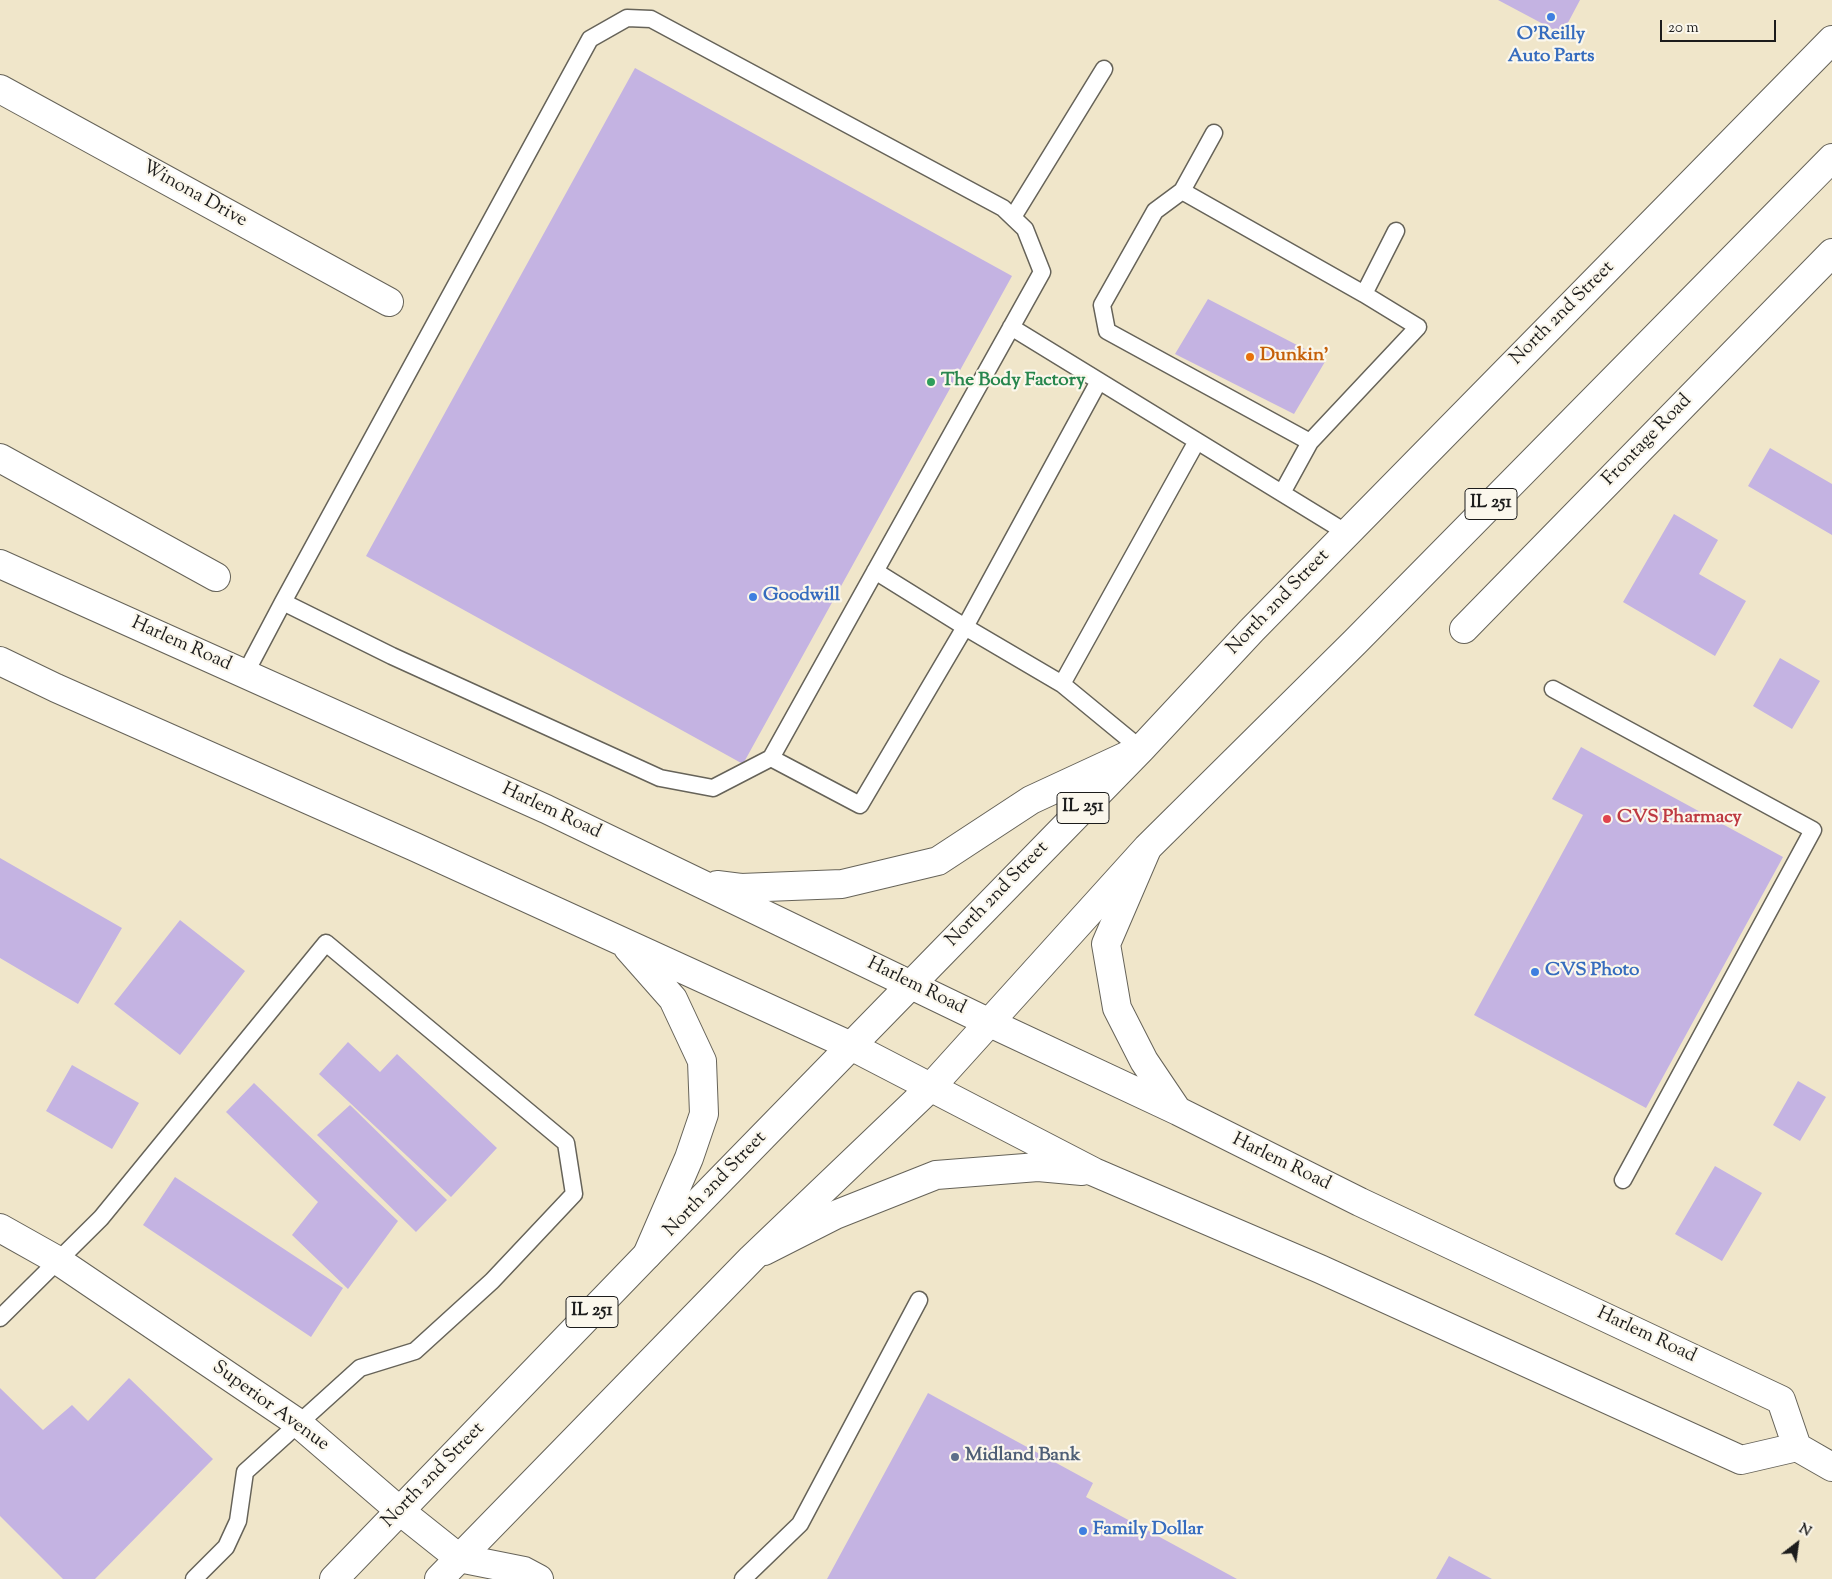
<!DOCTYPE html>
<html>
<head>
<meta charset="utf-8">
<style>
  body { margin:0 }
  #map { position:relative; width:1832px; height:1579px; overflow:hidden; background:#f0e6ca; font-family:"Sorts Mill Goudy",serif }
  canvas { display:block }
  .north { position:absolute; left:1772px; top:1519px; width:50px; height:50px; -webkit-text-stroke:4px #fbf7ec; paint-order:stroke; rotate:30deg; font-size:14px; font-weight:700; line-height:20px; text-align:center; color:#1c1c1c }
  .north::after { content:''; display:block; margin:auto; width:18px; height:22px; background:#1c1c1c; clip-path:polygon(50% 0,100% 100%,50% 72%,0 100%) }
  .scale { position:absolute; left:1660px; top:20px; width:116px; height:22px; box-sizing:border-box; border:2px solid #1c1c1c; border-top:0; padding-left:6px; font-size:15px; line-height:18px; white-space:nowrap; color:#1c1c1c; -webkit-text-stroke:4px #fbf7ec; paint-order:stroke }
</style>
</head>
<body>
<div id="map">
<canvas width="1832" height="1579"></canvas>
<div class="north">N</div>
<div class="scale">20 m</div>
</div>
<script>
const ctx = document.querySelector('canvas').getContext('2d');
ctx.lineJoin = 'round';
function paint(path, color) {
  ctx.fillStyle = color;
  ctx.fill(path, 'evenodd');
}
function strokePath(path, color, width, dash) {
  ctx.strokeStyle = color;
  ctx.lineWidth = width;
  ctx.lineCap = dash ? 'butt' : 'round';
  ctx.setLineDash(dash || []);
  ctx.stroke(path);
}
function write(font, color, halo, rows, align = 'center') {
  ctx.font = font + ' "Sorts Mill Goudy",serif';
  ctx.lineWidth = 4.5;
  ctx.setLineDash([]);
  ctx.textBaseline = 'middle';
  ctx.strokeStyle = halo;
  ctx.fillStyle = color;
  for (const [text, x, y, turn = 0] of rows) {
    ctx.save();
    ctx.translate(x, y);
    ctx.rotate((+turn || 0) * Math.PI / 180);
    ctx.textAlign = isNaN(turn) ? turn : align;
    if (halo) ctx.strokeText(text, 0, 0);
    ctx.fillText(text, 0, 0);
    ctx.restore();
  }
}
paint(new Path2D(`
  M 1498,0 L 1580,0 L 1562,34 Z
  M 635,68 L 1012,276 L 743,764 L 366,556 Z
  M 1208,299 L 1326,360 L 1294,414 L 1175,354 Z
  M 1770,448 L 1832,484 L 1832,535 L 1748,486 Z
  M 1674,514 L 1718,540 L 1699,574 L 1746,601 L 1715,656 L 1623,602 Z
  M 1780,658 L 1820,681 L 1792,729 L 1753,706 Z
  M 1581,747 L 1783,857 L 1646,1108 L 1474,1015 L 1583,815 L 1552,799 Z
  M 0,858 L 122,928 L 78,1004 L 0,958 Z
  M 180,920 L 245,971 L 180,1055 L 114,1004 Z
  M 348,1042 L 380,1072 L 397,1054 L 497,1148 L 451,1197 L 319,1074 Z
  M 72,1065 L 139,1103 L 112,1149 L 46,1111 Z
  M 1798,1081 L 1826,1097 L 1800,1141 L 1773,1125 Z
  M 254,1083 L 398,1221 L 348,1289 L 292,1235 L 318,1202 L 226,1112 Z
  M 350,1105 L 447,1200 L 416,1232 L 317,1135 Z
  M 1715,1166 L 1762,1193 L 1722,1261 L 1675,1234 Z
  M 175,1177 L 343,1288 L 311,1337 L 143,1225 Z
  M 129,1378 L 213,1459 L 95,1579 L 63,1579 L 0,1516 L 0,1388 L 43,1430 L 72,1405 L 88,1421 Z
  M 928,1393 L 1093,1483 L 1086,1497 L 1237,1579 L 827,1579 Z
  M 1449,1556 L 1492,1579 L 1436,1579 Z`), '#c4b3e2');
const lane = new Path2D(`
  M 1214,133 L 1182,191 L 1364,294 L 1396,231
  M 1182,191 L 1155,211 L 1102,305 L 1107,331 L 1310,442
  M 1013,217 L 1104,69
  M 1011,327 L 1347,533
  M 1282,493 L 1310,442 L 1418,327 L 1364,294
  M 875,571 L 965,627 L 1062,684 L 1141,749
  M 245,674 L 283,602 L 590,39 L 627,18 L 651,19 L 1003,208 L 1025,229 L 1042,272 L 771,758 L 713,788 L 660,778 L 392,656 L 283,602
  M 1062,684 L 1197,441
  M 1553,689 L 1813,830 L 1623,1180
  M 771,758 L 860,805 L 965,627 L 1099,381
  M 0,1318 L 101,1218 L 326,943 L 566,1143 L 574,1194 L 492,1281 L 415,1351 L 360,1368 L 245,1472 L 238,1521 L 226,1547 L 194,1579
  M 743,1579 L 800,1524 L 919,1300`);
const street = new Path2D(`
  M 0,89 L 389,302
  M 0,458 L 216,577
  M 1464,629 L 1832,253
  M 0,1228 L 57,1260 L 298,1423 L 400,1511 L 459,1558 L 524,1571 L 539,1579`);
const secondary = new Path2D(`
  M 0,564 L 546,809 L 990,1023 L 1178,1111 L 1360,1202 L 1781,1400 L 1797,1447
  M 0,661 L 56,688 L 415,847 L 851,1046 L 1094,1172 L 1320,1269 L 1741,1460 L 1797,1447 L 1832,1467
  M 1146,851 L 1106,944 L 1117,1008 L 1144,1061 L 1177,1110
  M 717,885 L 741,888 L 842,884 L 938,861 L 1031,800 L 1139,750
  M 628,948 L 673,999 L 702,1061 L 704,1114 L 689,1158 L 647,1255
  M 764,1251 L 835,1215 L 936,1175 L 1038,1167 L 1082,1171`);
const primary = new Path2D(`
  M 334,1579 L 647,1255 L 1141,749 L 1252,630 L 1832,40
  M 439,1579 L 752,1258 L 931,1087 L 1147,848 L 1355,642 L 1832,158`);
strokePath(lane, '#666359', 19);
strokePath(street, '#666359', 30);
strokePath(secondary, '#666359', 30);
strokePath(primary, '#666359', 30);
strokePath(lane, '#fff', 16);
strokePath(street, '#fff', 28);
strokePath(secondary, '#fff', 28);
strokePath(primary, '#fff', 28);
for (const [x, y, r, color] of [
  [1551,17,5,"#3f7fe0"],
  [1250,357,5,"#e8710a"],
  [931,382,5,"#2e9e5b"],
  [753,597,5,"#3f7fe0"],
  [1607,819,5,"#e0444e"],
  [1535,972,5,"#3f7fe0"],
  [955,1457,5,"#5c6f8a"],
  [1083,1531,5,"#3f7fe0"]
]) {
  const dot = new Path2D();
  dot.arc(x, y, r, 0, 2 * Math.PI);
  ctx.fillStyle = color;
  ctx.fill(dot);
  strokePath(dot, '#fbf7ec', 2);
}
for (const [x, y, w] of [
  [1491,504,52],
  [1083,808,52],
  [592,1312,52]
]) {
  const box = new Path2D();
  box.roundRect(x - w / 2, y - 15.5, w, 31, 4);
  ctx.fillStyle = '#fbf7ec';
  ctx.fill(box);
  strokePath(box, '#1c1c1c', 1);
}
write('bold 18px', '#1c1c1c', null, [
  ["IL 251",1491,504],
  ["IL 251",1083,808],
  ["IL 251",592,1312]
]);
write('bold 19px', '#366cbe', '#fbf7ec', [
  ["O'Reilly",1551,36,"center"],
  ["Auto Parts",1551,58,"center"],
  ["Goodwill",763,597],
  ["CVS Photo",1545,972],
  ["Family Dollar",1093,1531]
], 'left');
write('19px', '#1c1c1c', '#fbf7ec', [
  ["Winona Drive",194,195,29],
  ["North 2nd Street",1563,314,-45],
  ["Frontage Road",1648,441,-46],
  ["North 2nd Street",1279,603,-46],
  ["Harlem Road",181,645,24],
  ["Harlem Road",551,812,25],
  ["North 2nd Street",998,895,-46],
  ["Harlem Road",916,987,26],
  ["Harlem Road",1281,1163,26],
  ["North 2nd Street",716,1185,-46],
  ["Harlem Road",1646,1336,25],
  ["Superior Avenue",270,1407,36],
  ["North 2nd Street",434,1476,-46]
]);
write('bold 19px', '#c56008', '#fbf7ec', [
  ["Dunkin'",1260,357]
], 'left');
write('bold 19px', '#27864d', '#fbf7ec', [
  ["The Body Factory",941,382]
], 'left');
write('bold 19px', '#be3a42', '#fbf7ec', [
  ["CVS Pharmacy",1617,819]
], 'left');
write('bold 19px', '#4e5e75', '#fbf7ec', [
  ["Midland Bank",965,1457]
], 'left');
</script>
</body>
</html>
